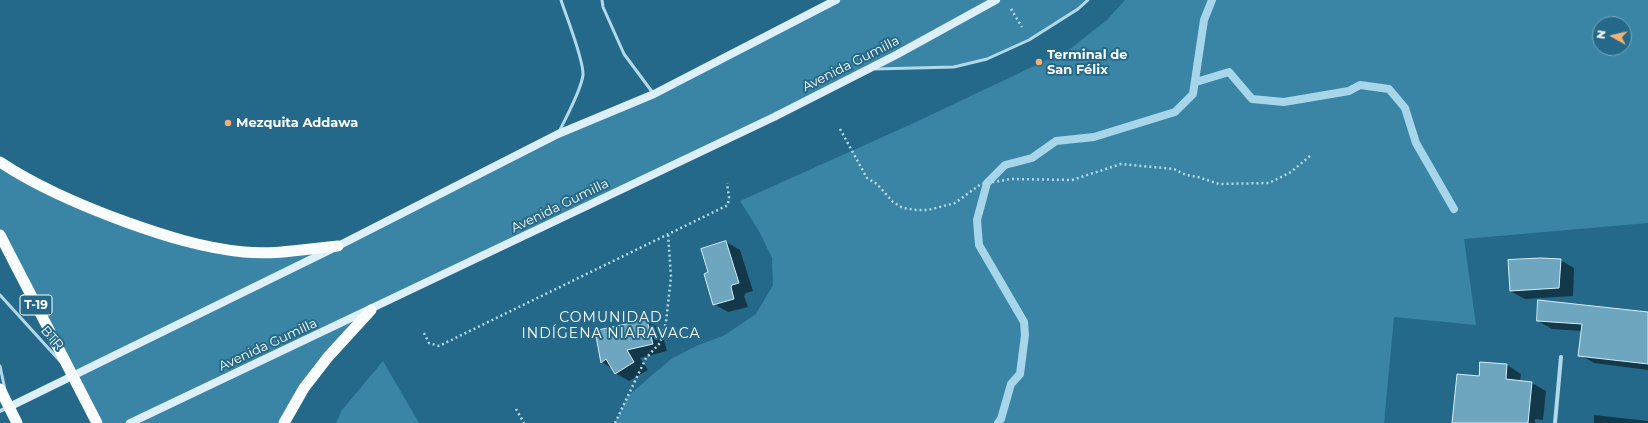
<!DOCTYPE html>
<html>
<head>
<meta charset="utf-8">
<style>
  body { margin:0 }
  #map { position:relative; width:1648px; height:423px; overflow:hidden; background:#25698a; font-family:Montserrat,sans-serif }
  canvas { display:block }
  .north { position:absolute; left:1592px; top:16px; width:40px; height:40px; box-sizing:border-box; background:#25698a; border:1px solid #7ca5b9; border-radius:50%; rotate:278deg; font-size:11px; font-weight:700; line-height:16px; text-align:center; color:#fff }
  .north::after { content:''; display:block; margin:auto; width:14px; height:18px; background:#f3b177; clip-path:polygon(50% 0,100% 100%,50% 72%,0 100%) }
</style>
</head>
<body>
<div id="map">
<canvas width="1648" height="423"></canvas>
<div class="north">N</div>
</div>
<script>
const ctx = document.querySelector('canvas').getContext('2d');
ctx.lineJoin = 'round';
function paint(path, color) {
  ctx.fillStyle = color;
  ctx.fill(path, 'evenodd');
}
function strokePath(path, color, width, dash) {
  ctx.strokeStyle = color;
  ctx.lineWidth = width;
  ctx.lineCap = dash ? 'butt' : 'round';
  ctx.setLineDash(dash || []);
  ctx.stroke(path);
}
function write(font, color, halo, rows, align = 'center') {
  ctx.font = font + ' Montserrat,sans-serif';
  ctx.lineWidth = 4;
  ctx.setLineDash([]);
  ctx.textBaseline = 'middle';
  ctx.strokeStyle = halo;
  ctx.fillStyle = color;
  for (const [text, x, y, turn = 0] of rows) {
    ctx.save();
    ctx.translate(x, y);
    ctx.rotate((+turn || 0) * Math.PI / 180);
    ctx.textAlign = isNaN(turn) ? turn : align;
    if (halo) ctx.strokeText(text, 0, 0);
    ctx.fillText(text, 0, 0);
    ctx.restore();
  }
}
paint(new Path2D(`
  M 836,0 L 1088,0 L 1078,9 L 1029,40 L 987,59 L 954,67 L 870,69 L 371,310 L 284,423 L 97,423 L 0,235 L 0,162 L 104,214 L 245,252 L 338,246 L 558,134 L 654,94 Z
  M 1125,0 L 1648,0 L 1648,223 L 1464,239 L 1476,325 L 1394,317 L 1384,423 L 615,423 L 628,396 L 671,359 L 696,346 L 725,335 L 756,314 L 773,285 L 772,258 L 759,231 L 740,201 L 916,122 L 1070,49 L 1107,20 ZM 1600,24 L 1624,24 L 1624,48 L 1600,48 Z
  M 383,361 L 419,423 L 336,423 L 342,410 Z`), '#3a85a6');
paint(new Path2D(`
  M 726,242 L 740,250 L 753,291 L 746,293 L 744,296 L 748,307 L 728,312 L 714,304 L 709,273 Z
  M 1560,260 L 1574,268 L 1573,296 L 1525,299 L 1510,291 Z
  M 1648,313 L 1648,370 L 1594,363 L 1580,355 L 1582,331 L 1552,329 L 1538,321 Z
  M 647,321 L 661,329 L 667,351 L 640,358 L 648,370 L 629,381 L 615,373 L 613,369 L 602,362 L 596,331 Z
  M 1481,363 L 1507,365 L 1521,374 L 1520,381 L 1532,383 L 1546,391 L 1543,420 L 1535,419 L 1535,423 L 1452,423 L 1480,377 Z
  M 1594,415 L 1648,421 L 1648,423 L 1594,423 Z`), '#0007');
strokePath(new Path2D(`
  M 1196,82 L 1229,72 L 1252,99 L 1284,102 L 1349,91 L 1360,85 L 1389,89 L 1405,108 L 1416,143 L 1454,209
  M 998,423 L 1001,419 L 1011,384 L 1020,374 L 1025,335 L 1024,322 L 979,245 L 977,220 L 987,183 L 1005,165 L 1032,158 L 1056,141 L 1094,137 L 1175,112 L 1193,94 L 1204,20 L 1212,0`), '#a7d6ea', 8);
const building = new Path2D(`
  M 726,241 L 739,283 L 732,285 L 731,287 L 734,299 L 713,305 L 704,274 L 708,272 L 701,249 Z
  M 1541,258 L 1561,259 L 1559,288 L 1510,291 L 1508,260 Z
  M 1538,300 L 1648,312 L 1648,364 L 1578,356 L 1582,324 L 1537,321 Z
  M 647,320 L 653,344 L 627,350 L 634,362 L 615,374 L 606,359 L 601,363 L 595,331 Z
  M 1480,362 L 1507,364 L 1506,379 L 1532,382 L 1528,423 L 1452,423 L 1457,374 L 1479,376 Z`);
paint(building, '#6ea6bf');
strokePath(building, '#d7edf7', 1);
strokePath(new Path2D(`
  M 1011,9 L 1022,27
  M 840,129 L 867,178 L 877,184 L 893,202 L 903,208 L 916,210 L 928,210 L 955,203 L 981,184 L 1011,179 L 1072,180 L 1121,164 L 1174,169 L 1186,175 L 1198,177 L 1219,184 L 1269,183 L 1291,172 L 1311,155
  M 424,333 L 429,343 L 439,346 L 728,205 L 729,197 L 727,183
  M 516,409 L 524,423
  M 615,423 L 646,358 L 660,343 L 666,322 L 671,277 L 668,233`), '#b2d9ea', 2.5, [2, 3]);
strokePath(new Path2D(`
  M 602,0 L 603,7 L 624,54 L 653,93
  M 875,69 L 954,67 L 987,59 L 1029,40 L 1078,9 L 1088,0
  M 559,132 C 566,117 581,91 583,75 C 584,60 566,16 561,0
  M 0,295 L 60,361
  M 0,366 L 5,390`), '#b2d9ea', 3);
strokePath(new Path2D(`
  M 0,411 L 9,407
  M 1555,423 L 1561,357`), '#b2d9ea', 4);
strokePath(new Path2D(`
  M 9,407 L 338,246 L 558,134 L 654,94 L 836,0
  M 130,423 L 774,117 L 896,55 L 996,0`), '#ddeff8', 8);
strokePath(new Path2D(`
  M 0,162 C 39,188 82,206 126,222 C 165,236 203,248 244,252 C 275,255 307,249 338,246
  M 0,235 L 97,423
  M 0,389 L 17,423
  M 284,423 L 304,388 L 328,357 L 371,310`), '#fafdfe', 11);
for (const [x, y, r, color] of [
  [1039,62,4,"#f3b177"],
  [228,123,4,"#f3b177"]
]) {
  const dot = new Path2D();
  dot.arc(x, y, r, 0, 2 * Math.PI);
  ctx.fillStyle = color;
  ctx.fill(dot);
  strokePath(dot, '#25698a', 1.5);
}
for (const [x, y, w] of [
  [36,305,32]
]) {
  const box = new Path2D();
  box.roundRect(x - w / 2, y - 10, w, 20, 3);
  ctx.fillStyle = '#25698a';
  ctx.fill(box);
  strokePath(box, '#fff', 1);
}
write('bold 12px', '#fff', null, [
  ["T-19",36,305]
]);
write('bold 13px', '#fff', '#25698a', [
  ["Terminal de",1047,55],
  ["San Félix",1047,70],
  ["Mezquita Addawa",236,123]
], 'left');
write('13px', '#fff', '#25698a', [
  ["Avenida Gumilla",851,64,-27],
  ["Avenida Gumilla",560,206,-26],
  ["BTR",52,338,48],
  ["Avenida Gumilla",268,345,-25]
]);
ctx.letterSpacing = '1px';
write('14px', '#fff', '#25698a', [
  ["COMUNIDAD",611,318],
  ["INDÍGENA NIARAVACA",611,334]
]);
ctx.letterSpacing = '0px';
</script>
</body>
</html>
